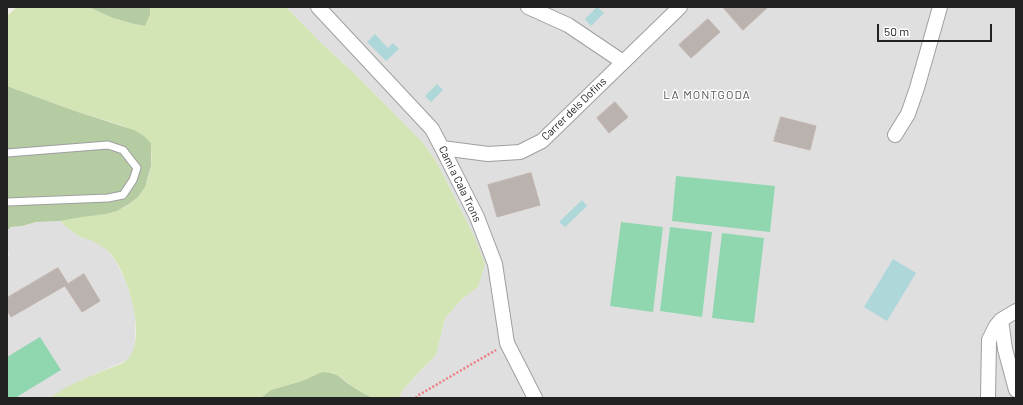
<!DOCTYPE html>
<html>
<head>
<meta charset="utf-8">
<style>
  body { margin:0 }
  #map { position:relative; width:1023px; height:405px; overflow:hidden; background:#f1ede9; font-family:Barlow,sans-serif }
  canvas { display:block }
  .frame { position:absolute; inset:0; border:8px solid #222; pointer-events:none }
  .scale { position:absolute; left:877px; top:24px; width:115px; height:18px; box-sizing:border-box; border:2px solid #222; border-top:0; padding-left:5px; font-size:12px; line-height:14px; white-space:nowrap; color:#222; -webkit-text-stroke:3px #fff; paint-order:stroke }
</style>
</head>
<body>
<div id="map">
<canvas width="1023" height="405"></canvas>
<div class="frame"></div>
<div class="scale">50 m</div>
</div>
<script>
const ctx = document.querySelector('canvas').getContext('2d');
ctx.lineJoin = 'round';
function paint(path, color) {
  ctx.fillStyle = color;
  ctx.fill(path, 'evenodd');
}
function strokePath(path, color, width, dash) {
  ctx.strokeStyle = color;
  ctx.lineWidth = width;
  ctx.lineCap = dash ? 'butt' : 'round';
  ctx.setLineDash(dash || []);
  ctx.stroke(path);
}
function write(font, color, halo, rows, align = 'center') {
  ctx.font = font + ' Barlow,sans-serif';
  ctx.lineWidth = 3;
  ctx.setLineDash([]);
  ctx.textBaseline = 'middle';
  ctx.strokeStyle = halo;
  ctx.fillStyle = color;
  for (const [text, x, y, turn = 0] of rows) {
    ctx.save();
    ctx.translate(x, y);
    ctx.rotate((+turn || 0) * Math.PI / 180);
    ctx.textAlign = isNaN(turn) ? turn : align;
    if (halo) ctx.strokeText(text, 0, 0);
    ctx.fillText(text, 0, 0);
    ctx.restore();
  }
}
paint(new Path2D(`
  M 286,7 L 1016,7 L 1016,398 L 399,398 L 403,390 L 417,374 L 436,355 L 445,318 L 462,299 L 478,287 L 474,236 L 436,161 L 423,143 L 356,75 L 320,42 Z
  M 60,221 L 80,237 L 91,240 L 101,245 L 109,252 L 116,262 L 126,282 L 134,305 L 135,316 L 135,339 L 134,351 L 127,360 L 77,382 L 56,394 L 50,398 L 7,398 L 7,257 L 9,255 L 7,247 L 7,231 L 11,227 L 22,226 L 36,222 Z`), '#dfdfdf');
paint(new Path2D(`
  M 17,7 L 88,7 L 113,18 L 134,24 L 145,26 L 150,15 L 150,7 L 286,7 L 320,42 L 356,75 L 423,143 L 436,161 L 466,220 L 474,236 L 485,264 L 478,287 L 462,299 L 445,318 L 436,355 L 417,374 L 403,390 L 399,398 L 373,398 L 351,386 L 342,378 L 333,373 L 322,372 L 302,381 L 271,390 L 261,398 L 50,398 C 64,387 81,380 98,373 C 106,369 122,365 128,359 C 148,338 127,269 108,251 C 103,247 97,243 90,240 C 87,239 82,238 79,236 C 72,232 66,226 60,221 C 68,220 76,217 84,216 C 95,215 107,215 118,210 C 137,203 149,185 151,165 C 152,158 151,150 151,143 L 124,126 L 72,110 L 7,86 L 7,16 Z`), '#d4e5b5');
paint(new Path2D(`
  M 88,7 L 150,7 L 150,15 L 145,26 L 134,24 L 113,18 Z
  M 7,86 L 72,110 L 134,130 L 144,136 L 151,143 L 151,166 L 145,187 L 138,197 L 129,204 L 117,211 L 106,214 L 82,217 L 60,221 L 36,222 L 22,226 L 11,227 L 7,231 Z
  M 322,372 C 338,373 338,376 350,385 C 357,390 365,394 373,398 L 261,398 L 271,390 L 302,381 Z`), '#b5cca2');
paint(new Path2D(`
  M 676,176 L 775,186 L 770,232 L 672,221 Z
  M 621,222 L 663,227 L 653,312 L 610,306 Z
  M 670,227 L 712,232 L 702,317 L 660,311 Z
  M 722,233 L 764,238 L 754,323 L 712,318 Z
  M 40,337 L 61,370 L 15,398 L 7,398 L 7,357 Z`), '#90d7b0');
paint(new Path2D(`
  M 597,7 L 604,13 L 591,26 L 585,19 Z
  M 375,34 L 388,48 L 393,43 L 399,49 L 386,61 L 367,42 Z
  M 437,84 L 443,90 L 431,102 L 425,96 Z
  M 582,200 L 587,206 L 565,227 L 559,222 Z
  M 893,259 L 916,273 L 887,321 L 864,307 Z`), '#aed7da');
const building = new Path2D(`
  M 723,7 L 766,7 L 767,8 L 743,30 Z
  M 708,19 L 720,32 L 691,58 L 679,45 Z
  M 615,102 L 628,117 L 609,133 L 597,118 Z
  M 781,117 L 816,126 L 810,150 L 774,141 Z
  M 531,173 L 540,205 L 497,217 L 488,185 Z
  M 58,268 L 68,284 L 11,317 L 7,310 L 7,298 Z
  M 84,274 L 100,301 L 82,312 L 65,286 Z`);
paint(building, '#bab2af');
strokePath(building, '#c1b3ad', 1);
const lane = new Path2D(`
  M 7,153 L 108,145 L 123,150 L 137,168 L 133,180 L 123,195 L 108,198 L 7,202`);
const street = new Path2D(`
  M 318,7 L 432,129 L 442,148 L 477,217 L 495,264 L 507,343 L 535,398
  M 528,7 L 568,25 L 623,62
  M 895,135 L 908,114 L 917,88 L 940,7
  M 442,148 L 488,154 L 520,152 L 542,141 L 680,7
  M 1001,320 L 1005,349 L 1016,390
  M 988,398 L 989,340 L 996,326 L 1001,320 L 1016,311`);
strokePath(lane, '#9f9f9f', 9);
strokePath(street, '#9f9f9f', 16);
strokePath(new Path2D(`
  M 416,398 L 417,396 L 496,350`), '#ed7e84', 2.5, [2, 2]);
strokePath(lane, '#fff', 7);
strokePath(street, '#fff', 14);
write('11px', '#222', '#fff', [
  ["Carrer dels Dofins",574,109,-44],
  ["Camí a Cala Trons",460,184,64]
]);
ctx.letterSpacing = '1px';
write('12px', '#555', '#fff', [
  ["LA MONTGODA",707,95]
]);
ctx.letterSpacing = '0px';
</script>
</body>
</html>
